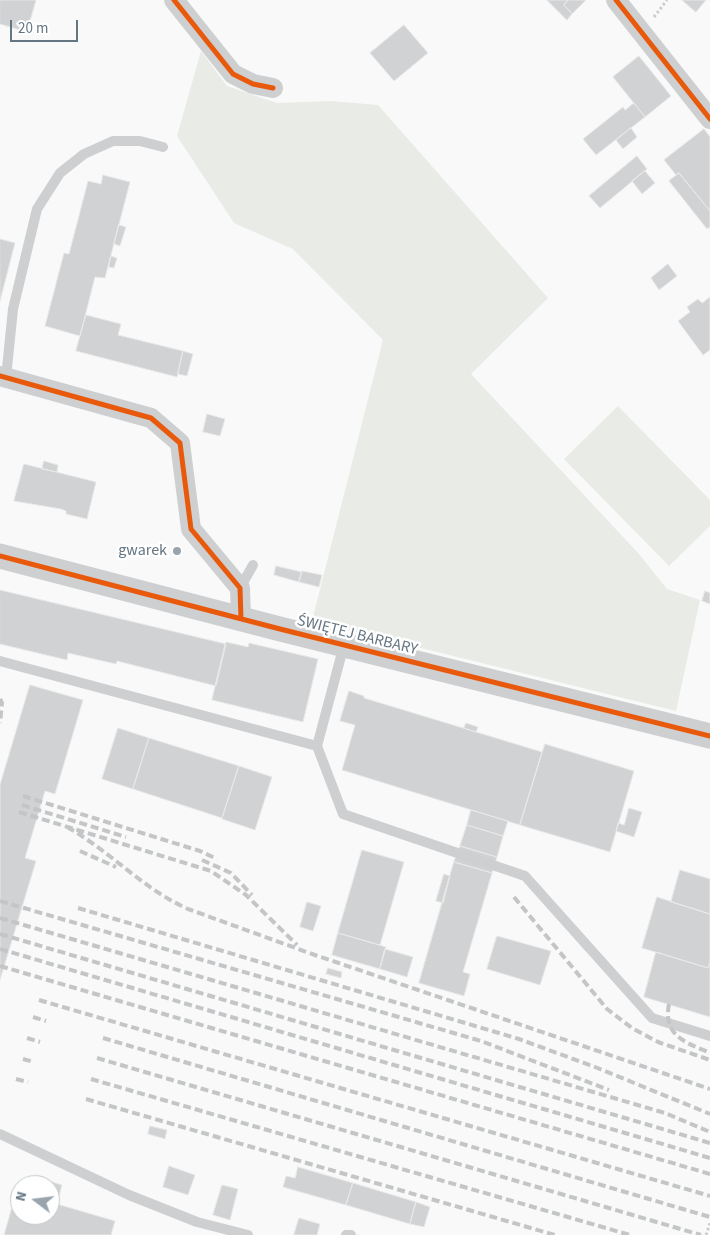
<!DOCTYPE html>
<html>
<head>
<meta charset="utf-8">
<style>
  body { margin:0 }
  #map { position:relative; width:710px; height:1235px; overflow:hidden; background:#f9f9f9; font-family:"Source Sans 3",sans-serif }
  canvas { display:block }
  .north { position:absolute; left:10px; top:1175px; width:50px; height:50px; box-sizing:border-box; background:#fff; border:1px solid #c1c8cd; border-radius:50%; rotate:285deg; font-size:14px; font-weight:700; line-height:20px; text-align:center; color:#657683 }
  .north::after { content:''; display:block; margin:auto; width:18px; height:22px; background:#99a4ac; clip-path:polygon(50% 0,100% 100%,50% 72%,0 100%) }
  .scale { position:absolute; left:10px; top:20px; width:68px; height:22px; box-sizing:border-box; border:2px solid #657683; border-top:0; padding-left:6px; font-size:15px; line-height:18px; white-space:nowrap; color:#657683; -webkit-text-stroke:4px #fff; paint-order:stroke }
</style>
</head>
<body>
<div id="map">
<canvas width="710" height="1235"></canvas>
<div class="north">N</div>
<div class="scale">20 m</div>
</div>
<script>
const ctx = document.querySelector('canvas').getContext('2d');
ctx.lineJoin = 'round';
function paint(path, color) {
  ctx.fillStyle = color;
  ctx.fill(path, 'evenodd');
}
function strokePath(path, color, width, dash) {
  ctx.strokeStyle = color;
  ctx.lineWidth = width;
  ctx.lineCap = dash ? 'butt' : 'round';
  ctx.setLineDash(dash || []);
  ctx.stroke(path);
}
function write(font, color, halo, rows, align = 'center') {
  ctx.font = font + ' "Source Sans 3",sans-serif';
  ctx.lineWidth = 5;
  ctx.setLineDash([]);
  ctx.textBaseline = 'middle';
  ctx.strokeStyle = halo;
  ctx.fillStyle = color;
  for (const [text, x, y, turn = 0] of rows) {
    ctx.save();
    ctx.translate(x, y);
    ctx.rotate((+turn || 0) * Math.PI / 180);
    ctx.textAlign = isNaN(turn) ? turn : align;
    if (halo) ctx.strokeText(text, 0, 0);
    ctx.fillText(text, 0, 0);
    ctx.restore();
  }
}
paint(new Path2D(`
  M 201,51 L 227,86 L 277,103 L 330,101 L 378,105 L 548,298 L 471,374 L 639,554 L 667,589 L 700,600 L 676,711 L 312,621 L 383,340 L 293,249 L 234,223 L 177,136 Z
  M 618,406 L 710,500 L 710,526 L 669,566 L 564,459 Z`), '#e8ebe6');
const building = new Path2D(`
  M 0,0 L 36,0 L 27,32 L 0,24 Z
  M 547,0 L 568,0 L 564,5 L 572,14 L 567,20 Z
  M 568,0 L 586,0 L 572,14 L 564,5 Z
  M 682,0 L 706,0 L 696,12 Z
  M 404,25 L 428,53 L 394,81 L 370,53 Z
  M 639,56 L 671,96 L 645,117 L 613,77 Z
  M 634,103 L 645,117 L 596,155 L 583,139 L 623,107 L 625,110 Z
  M 631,128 L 637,137 L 623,149 L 616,140 Z
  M 704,129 L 710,137 L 710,211 L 679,173 L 676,175 L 664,160 Z
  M 637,156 L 647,169 L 600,208 L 589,196 Z
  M 645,171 L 655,183 L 642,194 L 632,181 Z
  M 679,173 L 710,211 L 710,227 L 707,229 L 669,181 Z
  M 103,175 L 130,182 L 105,278 L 95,277 L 80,336 L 45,326 L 64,253 L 69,254 L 88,181 L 101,184 Z
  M 119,225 L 126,227 L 120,246 L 114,244 Z
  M 0,239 L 15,243 L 0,301 Z
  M 111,256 L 117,258 L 114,268 L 109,267 Z
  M 668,264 L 677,276 L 659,290 L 651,278 Z
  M 710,297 L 710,350 L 703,355 L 678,321 L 690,312 L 687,307 L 698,299 L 702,303 Z
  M 86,315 L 121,324 L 118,335 L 183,351 L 177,377 L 76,351 Z
  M 183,351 L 193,354 L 187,376 L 178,374 Z
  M 207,414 L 225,419 L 220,436 L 203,432 Z
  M 44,461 L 58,465 L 57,472 L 42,469 Z
  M 24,464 L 96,482 L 87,519 L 66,514 L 66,511 L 61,509 L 14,501 Z
  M 276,566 L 302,572 L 299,582 L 274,575 Z
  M 302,571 L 322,575 L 319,587 L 299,582 Z
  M 0,590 L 226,644 L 216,686 L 117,661 L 116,664 L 68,653 L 67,660 L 0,644 Z
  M 705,591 L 710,593 L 710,604 L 702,601 Z
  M 226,642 L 248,647 L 249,643 L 318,659 L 303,722 L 212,700 Z
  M 30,685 L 83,700 L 55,794 L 45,791 L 25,858 L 36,861 L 0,980 L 0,785 Z
  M 349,691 L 364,696 L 364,698 L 542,752 L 520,825 L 342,770 L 355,725 L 340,721 Z
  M 466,723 L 478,727 L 476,732 L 464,728 Z
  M 118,728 L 149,738 L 133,789 L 102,779 Z
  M 149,738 L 239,766 L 222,818 L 133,789 Z
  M 545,744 L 634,771 L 610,852 L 520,825 Z
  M 239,766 L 272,777 L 255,830 L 222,819 Z
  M 629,808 L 642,812 L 634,837 L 616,831 L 618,823 L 624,825 Z
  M 471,810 L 508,821 L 503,836 L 467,825 Z
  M 467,825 L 503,836 L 497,857 L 460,846 Z
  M 460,846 L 497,857 L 492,873 L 454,862 Z
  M 362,850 L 404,862 L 380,945 L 338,933 Z
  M 454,862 L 492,873 L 463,972 L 470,974 L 464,996 L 419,983 Z
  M 680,870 L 710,879 L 710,914 L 671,902 Z
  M 444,874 L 450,876 L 443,903 L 436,901 Z
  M 657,897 L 710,914 L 710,962 L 708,968 L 642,948 Z
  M 307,902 L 321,906 L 313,931 L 300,927 Z
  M 338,933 L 386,947 L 380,969 L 332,955 Z
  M 497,936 L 551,951 L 540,985 L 487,969 Z
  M 385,949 L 413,957 L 407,977 L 380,969 Z
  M 656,952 L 708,968 L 710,962 L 710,1017 L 644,997 Z
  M 328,968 L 342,972 L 341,978 L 326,974 Z
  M 150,1126 L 167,1130 L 165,1139 L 148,1134 Z
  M 169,1166 L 195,1175 L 188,1195 L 163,1187 Z
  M 298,1167 L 353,1183 L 346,1205 L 283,1187 L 286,1176 L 295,1178 Z
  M 42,1179 L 62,1185 L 57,1204 L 115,1221 L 111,1235 L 4,1235 L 16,1193 L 20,1194 L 20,1215 L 50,1215 L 50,1185 L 40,1185 Z
  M 353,1183 L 416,1202 L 410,1224 L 346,1205 Z
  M 222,1185 L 238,1189 L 230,1220 L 213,1215 Z
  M 416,1202 L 430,1207 L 424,1227 L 410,1224 Z
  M 299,1218 L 320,1224 L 317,1235 L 294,1235 Z`);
paint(building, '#d0d2d3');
strokePath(building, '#e8e8e8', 1);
strokePath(new Path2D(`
  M 654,17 L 667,0
  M 706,1235 L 710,1223`), '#cbcccd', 3, [2.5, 2.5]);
strokePath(new Path2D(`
  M 6,378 L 13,309 L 37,209 L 60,173 L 84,154 L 113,141 L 140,141 L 163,147
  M 240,588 L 253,565
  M 0,661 L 317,746 L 344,645
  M 317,746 L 343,814 L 525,876 L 652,1018 L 710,1036
  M 0,1134 L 129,1195 L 197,1222 L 248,1235
  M 346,1235 L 351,1235`), '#cecfd0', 10);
strokePath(new Path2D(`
  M 174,0 L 233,74 L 253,84 L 273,88
  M 616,0 L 710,119
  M 0,376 L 151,418 L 180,443 L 191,529 L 240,588 L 241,619`), '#cecfd0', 20);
strokePath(new Path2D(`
  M 0,556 L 280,629 L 710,736`), '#cecfd0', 25);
strokePath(new Path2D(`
  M 0,699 L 2,703 L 0,723
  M 23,796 L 200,851 L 217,859
  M 22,805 L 126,837
  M 19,812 L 211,871 L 246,895 L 297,945
  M 67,827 C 110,851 143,889 188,909 L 315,955 L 710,1089
  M 80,851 L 116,867
  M 202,860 L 231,873 L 252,895
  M 514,897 L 607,1009 L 632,1028 L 658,1042 L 710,1060
  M 0,901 L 481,1041 L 609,1090
  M 78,908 L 519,1039 L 595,1067 L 710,1114
  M 0,918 L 665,1113 L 710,1132
  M 0,934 L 710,1143
  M 0,949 L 710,1158
  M 0,966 L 710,1174
  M 39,1000 L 710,1196
  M 669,1004 C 663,1035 684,1042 708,1052
  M 33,1017 L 46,1021
  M 27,1038 L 40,1042
  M 103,1038 L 710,1217
  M 97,1058 L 701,1235
  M 23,1059 L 34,1062
  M 16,1079 L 28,1082
  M 91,1079 L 630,1235
  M 86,1099 L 555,1235`), '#c3c5c6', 4, [8, 4]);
strokePath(new Path2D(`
  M 174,0 L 233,74 L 253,84 L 273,88
  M 616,0 L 710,119
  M 0,376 L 151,418 L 180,443 L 191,529 L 240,588 L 241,619
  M 0,556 L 280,629 L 710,736`), '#e8590c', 5);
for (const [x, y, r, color] of [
  [177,551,5,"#99a4ac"]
]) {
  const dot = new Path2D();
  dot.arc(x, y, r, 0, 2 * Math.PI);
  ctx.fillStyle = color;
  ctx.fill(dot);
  strokePath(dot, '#fff', 2);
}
write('16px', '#657683', '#fff', [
  ["gwarek",167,551]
], 'right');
write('16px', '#657683', '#fff', [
  ["ŚWIĘTEJ BARBARY",357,636,14]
]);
</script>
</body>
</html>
